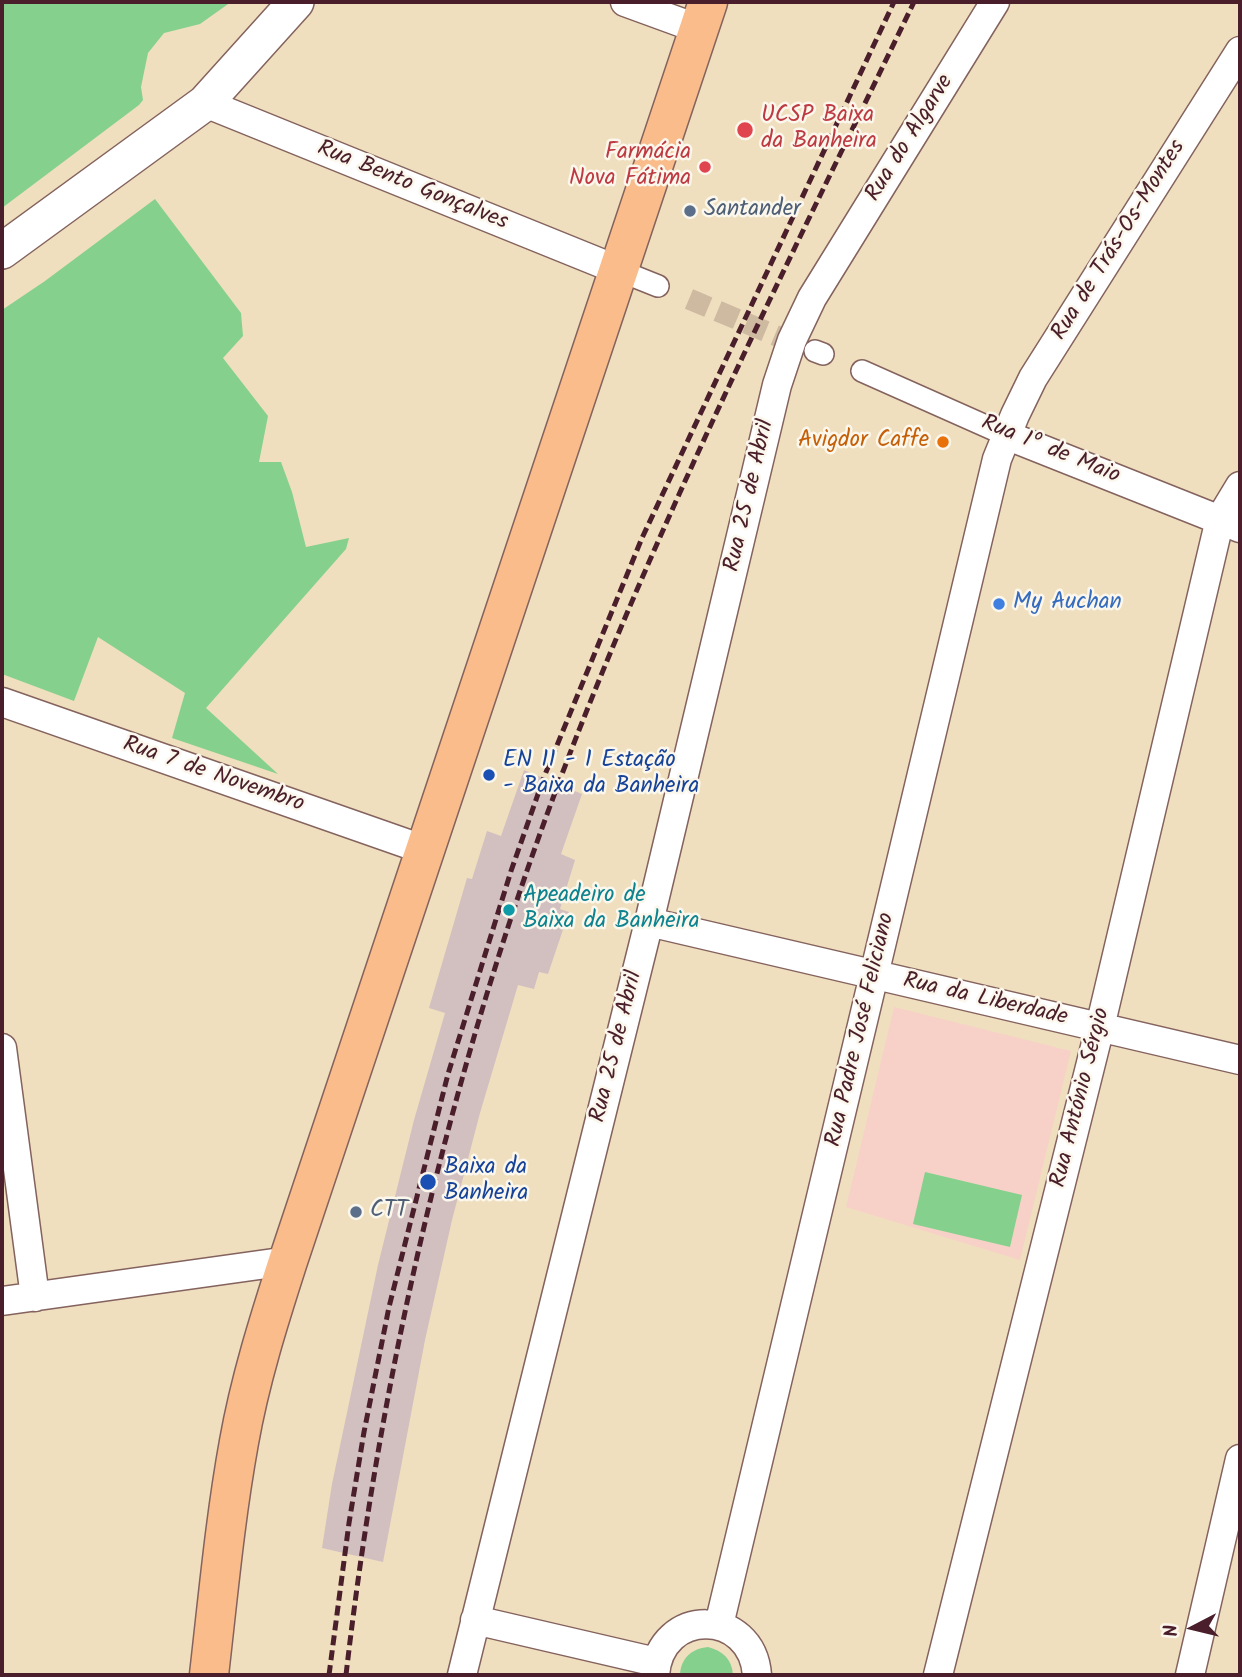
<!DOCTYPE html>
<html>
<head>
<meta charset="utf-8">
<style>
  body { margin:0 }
  #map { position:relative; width:1242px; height:1677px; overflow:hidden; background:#efdfbe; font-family:Kalam,sans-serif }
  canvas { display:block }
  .frame { position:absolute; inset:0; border:4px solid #4a1f2b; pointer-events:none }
  .north { position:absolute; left:1158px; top:1593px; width:70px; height:70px; -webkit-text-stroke:5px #fbf7ec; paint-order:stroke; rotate:263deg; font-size:19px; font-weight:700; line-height:28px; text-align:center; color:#4a1f2b }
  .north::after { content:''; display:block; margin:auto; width:24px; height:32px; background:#4a1f2b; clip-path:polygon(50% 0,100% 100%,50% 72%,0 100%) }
</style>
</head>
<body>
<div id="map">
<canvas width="1242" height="1677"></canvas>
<div class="frame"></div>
<div class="north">N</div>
</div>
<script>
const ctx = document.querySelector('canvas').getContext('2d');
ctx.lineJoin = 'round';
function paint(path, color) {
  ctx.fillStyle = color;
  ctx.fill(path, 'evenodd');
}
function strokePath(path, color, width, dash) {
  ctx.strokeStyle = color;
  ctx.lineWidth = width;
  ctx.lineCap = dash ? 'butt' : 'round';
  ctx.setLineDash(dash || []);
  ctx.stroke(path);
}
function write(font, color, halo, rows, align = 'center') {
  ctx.font = font + ' Kalam,sans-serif';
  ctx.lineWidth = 5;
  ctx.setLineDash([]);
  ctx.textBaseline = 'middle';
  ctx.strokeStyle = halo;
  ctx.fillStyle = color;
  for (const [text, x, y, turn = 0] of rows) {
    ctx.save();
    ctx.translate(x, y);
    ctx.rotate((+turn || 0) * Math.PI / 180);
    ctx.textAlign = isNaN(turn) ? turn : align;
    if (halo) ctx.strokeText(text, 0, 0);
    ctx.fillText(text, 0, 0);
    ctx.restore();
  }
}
paint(new Path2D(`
  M 894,1007 L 1071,1051 L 1020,1260 L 846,1207 Z`), '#f7d1c7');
paint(new Path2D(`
  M 524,770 L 582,794 L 561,854 L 575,860 L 560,909 L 569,912 L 548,974 L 539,972 L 534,989 L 518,985 L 480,1113 L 452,1220 L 425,1340 L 383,1562 L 322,1548 L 332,1484 L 378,1265 L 414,1120 L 445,1013 L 429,1008 L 467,878 L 472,879 L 487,831 L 501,836 Z`), '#d2bfc0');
paint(new Path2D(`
  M 2,2 L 231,2 L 200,24 L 164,33 L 148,53 L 141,87 L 143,100 L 139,105 L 2,208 Z
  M 155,199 L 241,313 L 243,336 L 223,358 L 268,416 L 259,462 L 281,462 L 292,492 L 306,547 L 349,538 L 346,549 L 206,708 L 278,774 L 172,738 L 185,693 L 98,637 L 74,701 L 2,674 L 2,310 L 45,281 Z
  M 925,1172 L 1022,1195 L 1010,1247 L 913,1224 Z
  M 708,1647 C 723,1651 732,1659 733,1675 L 680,1675 C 681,1658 691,1649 708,1647 Z`), '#85d08d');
strokePath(new Path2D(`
  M 689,299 L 803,347`), '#ceb9a1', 21, [21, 10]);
const pedestrian = new Path2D(`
  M 618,270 L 658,286
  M 815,351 L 823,354
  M 862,371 L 1006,435`);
const minor = new Path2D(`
  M 625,2 L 699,29
  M 205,103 L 618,270
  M 1006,435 L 1240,528
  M 2,702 L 425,850
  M 649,922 L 1240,1060
  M 2,1048 L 35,1297
  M 2,1301 L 288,1261
  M 475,1620 L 656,1662
  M 719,1625 L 997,459 L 1015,415 L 1033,378 L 1240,51
  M 462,1675 L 649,922 L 777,385 L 792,340 L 812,298 L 995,2
  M 655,1675 C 660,1607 752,1608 757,1675
  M 938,1675 L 1100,1027 L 1220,519 L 1240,486
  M 1190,1675 L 1240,1459`);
const tertiary = new Path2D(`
  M 2,251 L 205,103 L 296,2`);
const primary = new Path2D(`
  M 209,1675 C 218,1597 225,1519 239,1442 C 250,1380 269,1320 288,1261 L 708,2`);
strokePath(pedestrian, '#84625e', 24);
strokePath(minor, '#84625e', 31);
strokePath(tertiary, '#84625e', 38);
strokePath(primary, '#84625e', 41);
strokePath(pedestrian, '#fff', 21);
strokePath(minor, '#fff', 28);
strokePath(tertiary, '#fff', 35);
strokePath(primary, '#f9bc8a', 38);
strokePath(new Path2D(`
  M 329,1675 L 349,1523 L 364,1432 L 389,1307 L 448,1074 L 511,871 L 544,777 L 642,538 L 894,2
  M 346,1675 C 381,1371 451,1069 559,782 C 660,515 790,259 914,2`), '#4a1f2b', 5, [10, 5]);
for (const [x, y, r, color] of [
  [745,130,9,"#e0444e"],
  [705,167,7,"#e0444e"],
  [690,211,7,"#5c6f8a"],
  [943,442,7,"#e8710a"],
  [999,604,7,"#3f7fe0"],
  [489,775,7,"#1a4fb4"],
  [509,910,7,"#0f9aa8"],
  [428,1182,9,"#1a4fb4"],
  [356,1212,7,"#5c6f8a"]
]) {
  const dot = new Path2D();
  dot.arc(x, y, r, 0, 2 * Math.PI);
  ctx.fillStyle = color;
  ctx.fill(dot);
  strokePath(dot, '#fbf7ec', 2.5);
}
write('23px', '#be3a42', '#fbf7ec', [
  ["UCSP Baixa",761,117],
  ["da Banheira",761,143],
  ["Farmácia",691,154,"right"],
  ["Nova Fátima",691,180,"right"]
], 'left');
write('23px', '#4a1f2b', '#fbf7ec', [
  ["Rua do Algarve",911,139,-58],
  ["Rua Bento Gonçalves",412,187,22],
  ["Rua de Trás-Os-Montes",1120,241,-58],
  ["Rua 1º de Maio",1050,451,22],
  ["Rua 25 de Abril",751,496,-77],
  ["Rua 7 de Novembro",213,776,19],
  ["Rua da Liberdade",985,1001,13],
  ["Rua Padre José Feliciano",862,1030,-77],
  ["Rua 25 de Abril",618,1047,-76],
  ["Rua António Sérgio",1082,1098,-76]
]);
write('23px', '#4e5e75', '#fbf7ec', [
  ["Santander",704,211],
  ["CTT",370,1212]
], 'left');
write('23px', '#c56008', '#fbf7ec', [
  ["Avigdor Caffe",929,442]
], 'right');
write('23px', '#366cbe', '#fbf7ec', [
  ["My Auchan",1013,604]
], 'left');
write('23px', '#164399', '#fbf7ec', [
  ["EN 11 - 1 Estação",503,762],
  ["- Baixa da Banheira",503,788],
  ["Baixa da",444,1169],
  ["Banheira",444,1195]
], 'left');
write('23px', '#0d838f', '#fbf7ec', [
  ["Apeadeiro de",523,897],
  ["Baixa da Banheira",523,923]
], 'left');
</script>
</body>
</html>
